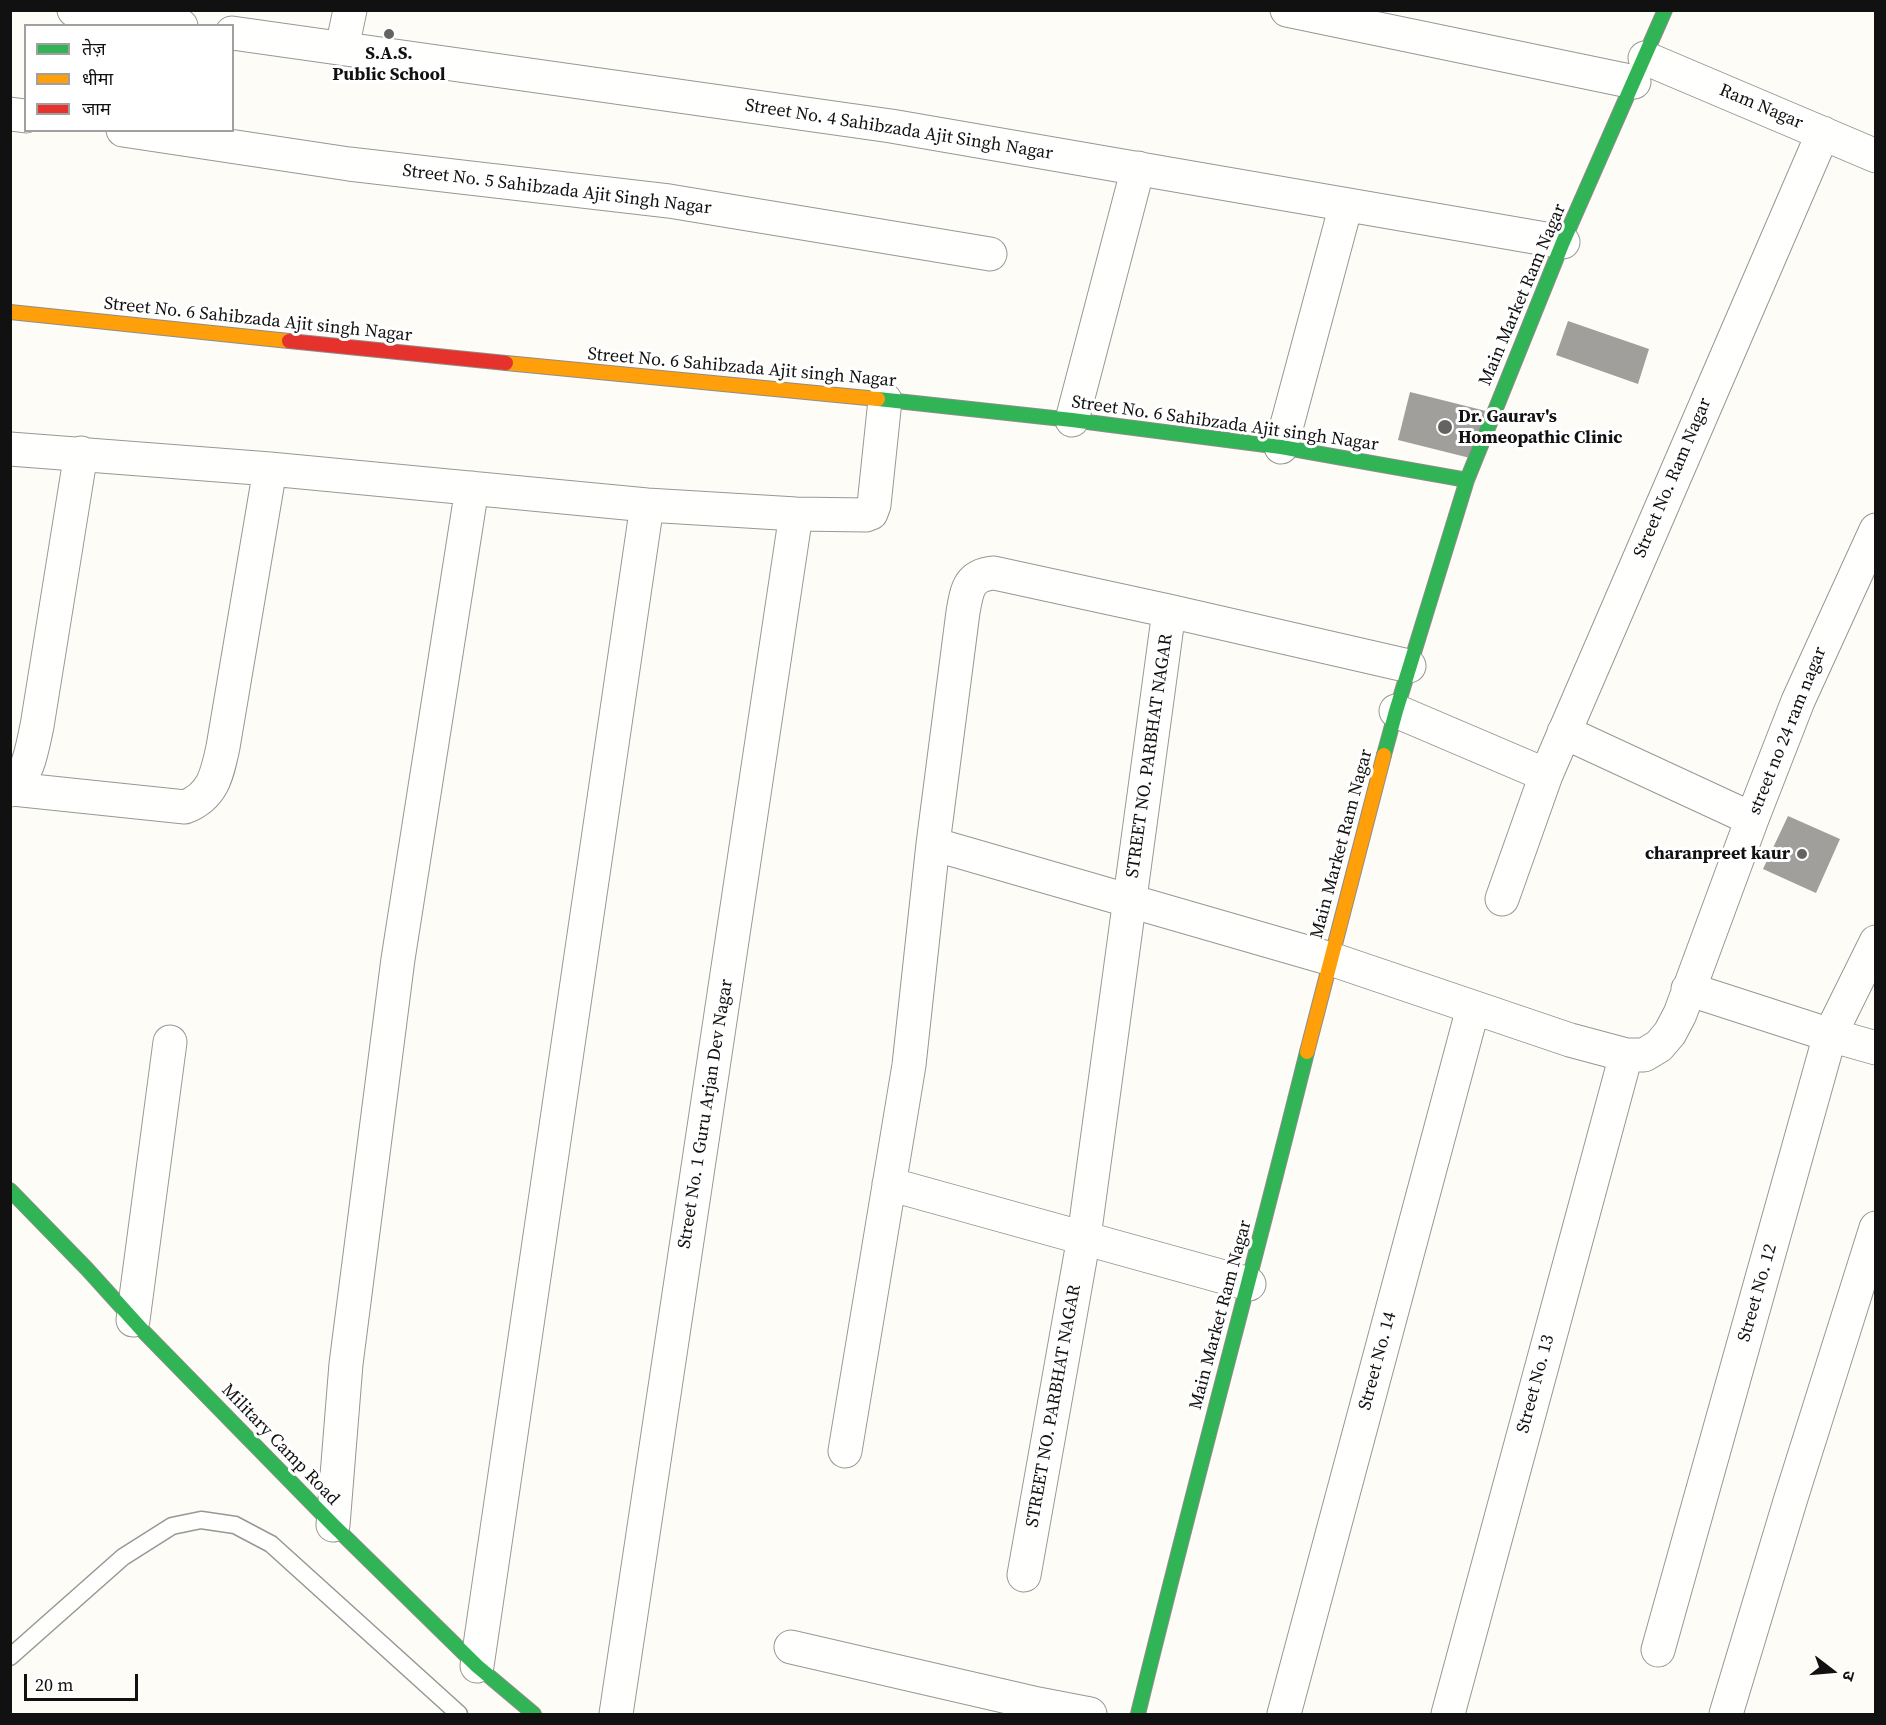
<!DOCTYPE html>
<html>
<head>
<meta charset="utf-8">
<style>
  body { margin:0 }
  #map { position:relative; width:1886px; height:1725px; overflow:hidden; background:#fdfcf7; font-family:"Source Serif 4","Noto Sans Devanagari",serif }
  canvas { display:block }
  .frame { position:absolute; inset:0; border:12px solid #111; pointer-events:none }
  .legend { position:absolute; left:24px; top:24px; width:210px; height:108px; box-sizing:border-box; background:#fff; border:2px solid #a0a0a0; margin:0; padding:8px 10px; list-style:none; font-size:18px; color:#111 }
  .legend li { display:flex; align-items:center; gap:12px; height:30px }
  .legend b { width:30px; border:2px solid #a0a0a0 }
  .north { position:absolute; left:1802px; top:1641px; width:60px; height:60px; -webkit-text-stroke:4px #fff; paint-order:stroke; rotate:106deg; font-size:16px; font-weight:700; line-height:24px; text-align:center; color:#111 }
  .north::after { content:''; display:block; margin:auto; width:21px; height:27px; background:#111; clip-path:polygon(50% 0,100% 100%,50% 72%,0 100%) }
  .scale { position:absolute; left:24px; top:1674px; width:114px; height:27px; box-sizing:border-box; border:3px solid #111; border-top:0; padding-left:8px; font-size:18px; line-height:21px; white-space:nowrap; color:#111; -webkit-text-stroke:4px #fff; paint-order:stroke }
</style>
</head>
<body>
<div id="map">
<canvas width="1886" height="1725"></canvas>
<div class="frame"></div>
<ul class="legend">
<li><b style="height:8px;background:#30b455"></b>तेज़</li>
<li><b style="height:8px;background:#ff9f0a"></b>धीमा</li>
<li><b style="height:8px;background:#e5322d"></b>जाम</li>
</ul>
<div class="north">उ</div>
<div class="scale">20 m</div>
</div>
<script>
const ctx = document.querySelector('canvas').getContext('2d');
ctx.lineJoin = 'round';
function paint(path, color) {
  ctx.fillStyle = color;
  ctx.fill(path, 'evenodd');
}
function strokePath(path, color, width, dash) {
  ctx.strokeStyle = color;
  ctx.lineWidth = width;
  ctx.lineCap = dash ? 'butt' : 'round';
  ctx.setLineDash(dash || []);
  ctx.stroke(path);
}
function write(font, color, halo, rows, align = 'center') {
  ctx.font = font + ' "Source Serif 4",serif';
  ctx.lineWidth = 6;
  ctx.setLineDash([]);
  ctx.textBaseline = 'middle';
  ctx.strokeStyle = halo;
  ctx.fillStyle = color;
  for (const [text, x, y, turn = 0] of rows) {
    ctx.save();
    ctx.translate(x, y);
    ctx.rotate((+turn || 0) * Math.PI / 180);
    ctx.textAlign = isNaN(turn) ? turn : align;
    if (halo) ctx.strokeText(text, 0, 0);
    ctx.fillText(text, 0, 0);
    ctx.restore();
  }
}
paint(new Path2D(`
  M 1568,321 L 1649,349 L 1638,384 L 1556,355 Z
  M 1410,392 L 1486,411 L 1474,459 L 1398,440 Z
  M 1788,816 L 1840,839 L 1816,893 L 1763,869 Z`), '#a19f9c');
const lane = new Path2D(`
  M 10,1657 L 123,1557 L 172,1526 L 201,1520 L 235,1525 L 271,1544 L 459,1714`);
const street = new Path2D(`
  M 74,10 L 181,26
  M 1287,10 L 1634,82
  M 232,33 L 891,126 L 1563,242
  M 342,48 L 350,10
  M 1645,58 L 1876,156
  M 10,114 L 26,116
  M 123,130 L 349,164 L 669,201 L 990,254
  M 1072,420 L 1138,168
  M 1281,447 L 1346,205
  M 10,449 L 270,469 L 647,505 L 796,514 L 866,515 L 871,513 L 874,505 L 885,400
  M 1396,711 L 1546,775
  M 1564,732 L 1752,819
  M 13,789 L 185,807 C 213,796 217,775 223,747 L 270,469
  M 10,790 C 29,775 32,748 37,726 L 81,453
  M 933,844 L 1331,959 L 1570,1040 L 1626,1055 L 1644,1055 L 1659,1046 L 1670,1033 L 1680,1014 L 1752,819 L 1798,701 L 1876,530
  M 1502,899 L 1546,775 L 1823,133
  M 1688,989 L 1830,1035 L 1876,1048
  M 889,1184 L 1249,1284
  M 133,1320 L 170,1042
  M 845,1451 L 909,1065 L 933,844 L 963,612 C 967,589 969,575 994,573 L 1169,611 L 1409,666
  M 333,1525 L 346,1364 L 398,959 L 472,488
  M 1024,1575 L 1084,1237 L 1169,611
  M 791,1647 L 1038,1704 L 1090,1714
  M 1658,1650 L 1830,1035 L 1876,942
  M 477,1666 L 647,505
  M 616,1714 L 796,514
  M 1284,1714 L 1473,1008
  M 1448,1714 L 1626,1055
  M 1726,1714 L 1791,1498 L 1876,1228`);
const fast = new Path2D(`
  M 878,399 L 1072,420 L 1281,447 L 1467,480
  M 1384,755 L 1396,711 L 1467,480 L 1563,242 L 1665,10
  M 10,1190 L 87,1269 L 144,1332 L 333,1525 L 477,1666 L 534,1714
  M 1138,1714 C 1192,1493 1252,1273 1307,1052`);
const slow = new Path2D(`
  M 10,312 L 289,341
  M 506,363 L 878,399
  M 1307,1052 L 1384,755`);
const jam = new Path2D(`
  M 289,341 L 506,363`);
strokePath(lane, '#979795', 19);
strokePath(street, '#979795', 35);
strokePath(fast, '#8e8d8b', 16);
strokePath(slow, '#8e8d8b', 16);
strokePath(jam, '#8e8d8b', 16);
strokePath(lane, '#fffffe', 16);
strokePath(street, '#fffffe', 33);
strokePath(fast, '#30b455', 14);
strokePath(slow, '#ff9f0a', 14);
strokePath(jam, '#e5322d', 14);
for (const [x, y, r, color] of [
  [389,34,6,"#646362"],
  [1445,427,8,"#646362"],
  [1802,854,6,"#646362"]
]) {
  const dot = new Path2D();
  dot.arc(x, y, r, 0, 2 * Math.PI);
  ctx.fillStyle = color;
  ctx.fill(dot);
  strokePath(dot, '#fff', 2);
}
write('bold 18px', '#111', '#fff', [
  ["S.A.S.",389,54],
  ["Public School",389,75],
  ["Dr. Gaurav's",1458,417,"left"],
  ["Homeopathic Clinic",1458,438,"left"],
  ["charanpreet kaur",1790,854,"right"]
]);
write('18px', '#111', '#fff', [
  ["Ram Nagar",1761,107,23],
  ["Street No. 4 Sahibzada Ajit Singh Nagar",899,130,9],
  ["Street No. 5 Sahibzada Ajit Singh Nagar",557,190,7],
  ["Main Market Ram Nagar",1523,295,-67],
  ["Street No. 6 Sahibzada Ajit singh Nagar",258,320,6],
  ["Street No. 6 Sahibzada Ajit singh Nagar",742,368,5],
  ["Street No. 6 Sahibzada Ajit singh Nagar",1225,424,8],
  ["Street No. Ram Nagar",1673,478,-67],
  ["street no 24 ram nagar",1788,731,-68],
  ["STREET NO. PARBHAT NAGAR",1150,756,-82],
  ["Main Market Ram Nagar",1342,844,-75],
  ["Street No. 1 Guru Arjan Dev Nagar",706,1114,-81],
  ["Street No. 12",1758,1293,-74],
  ["Main Market Ram Nagar",1221,1315,-75],
  ["Street No. 14",1378,1361,-75],
  ["Street No. 13",1536,1384,-75],
  ["STREET NO. PARBHAT NAGAR",1054,1406,-80],
  ["Military Camp Road",280,1445,46]
]);
</script>
</body>
</html>
